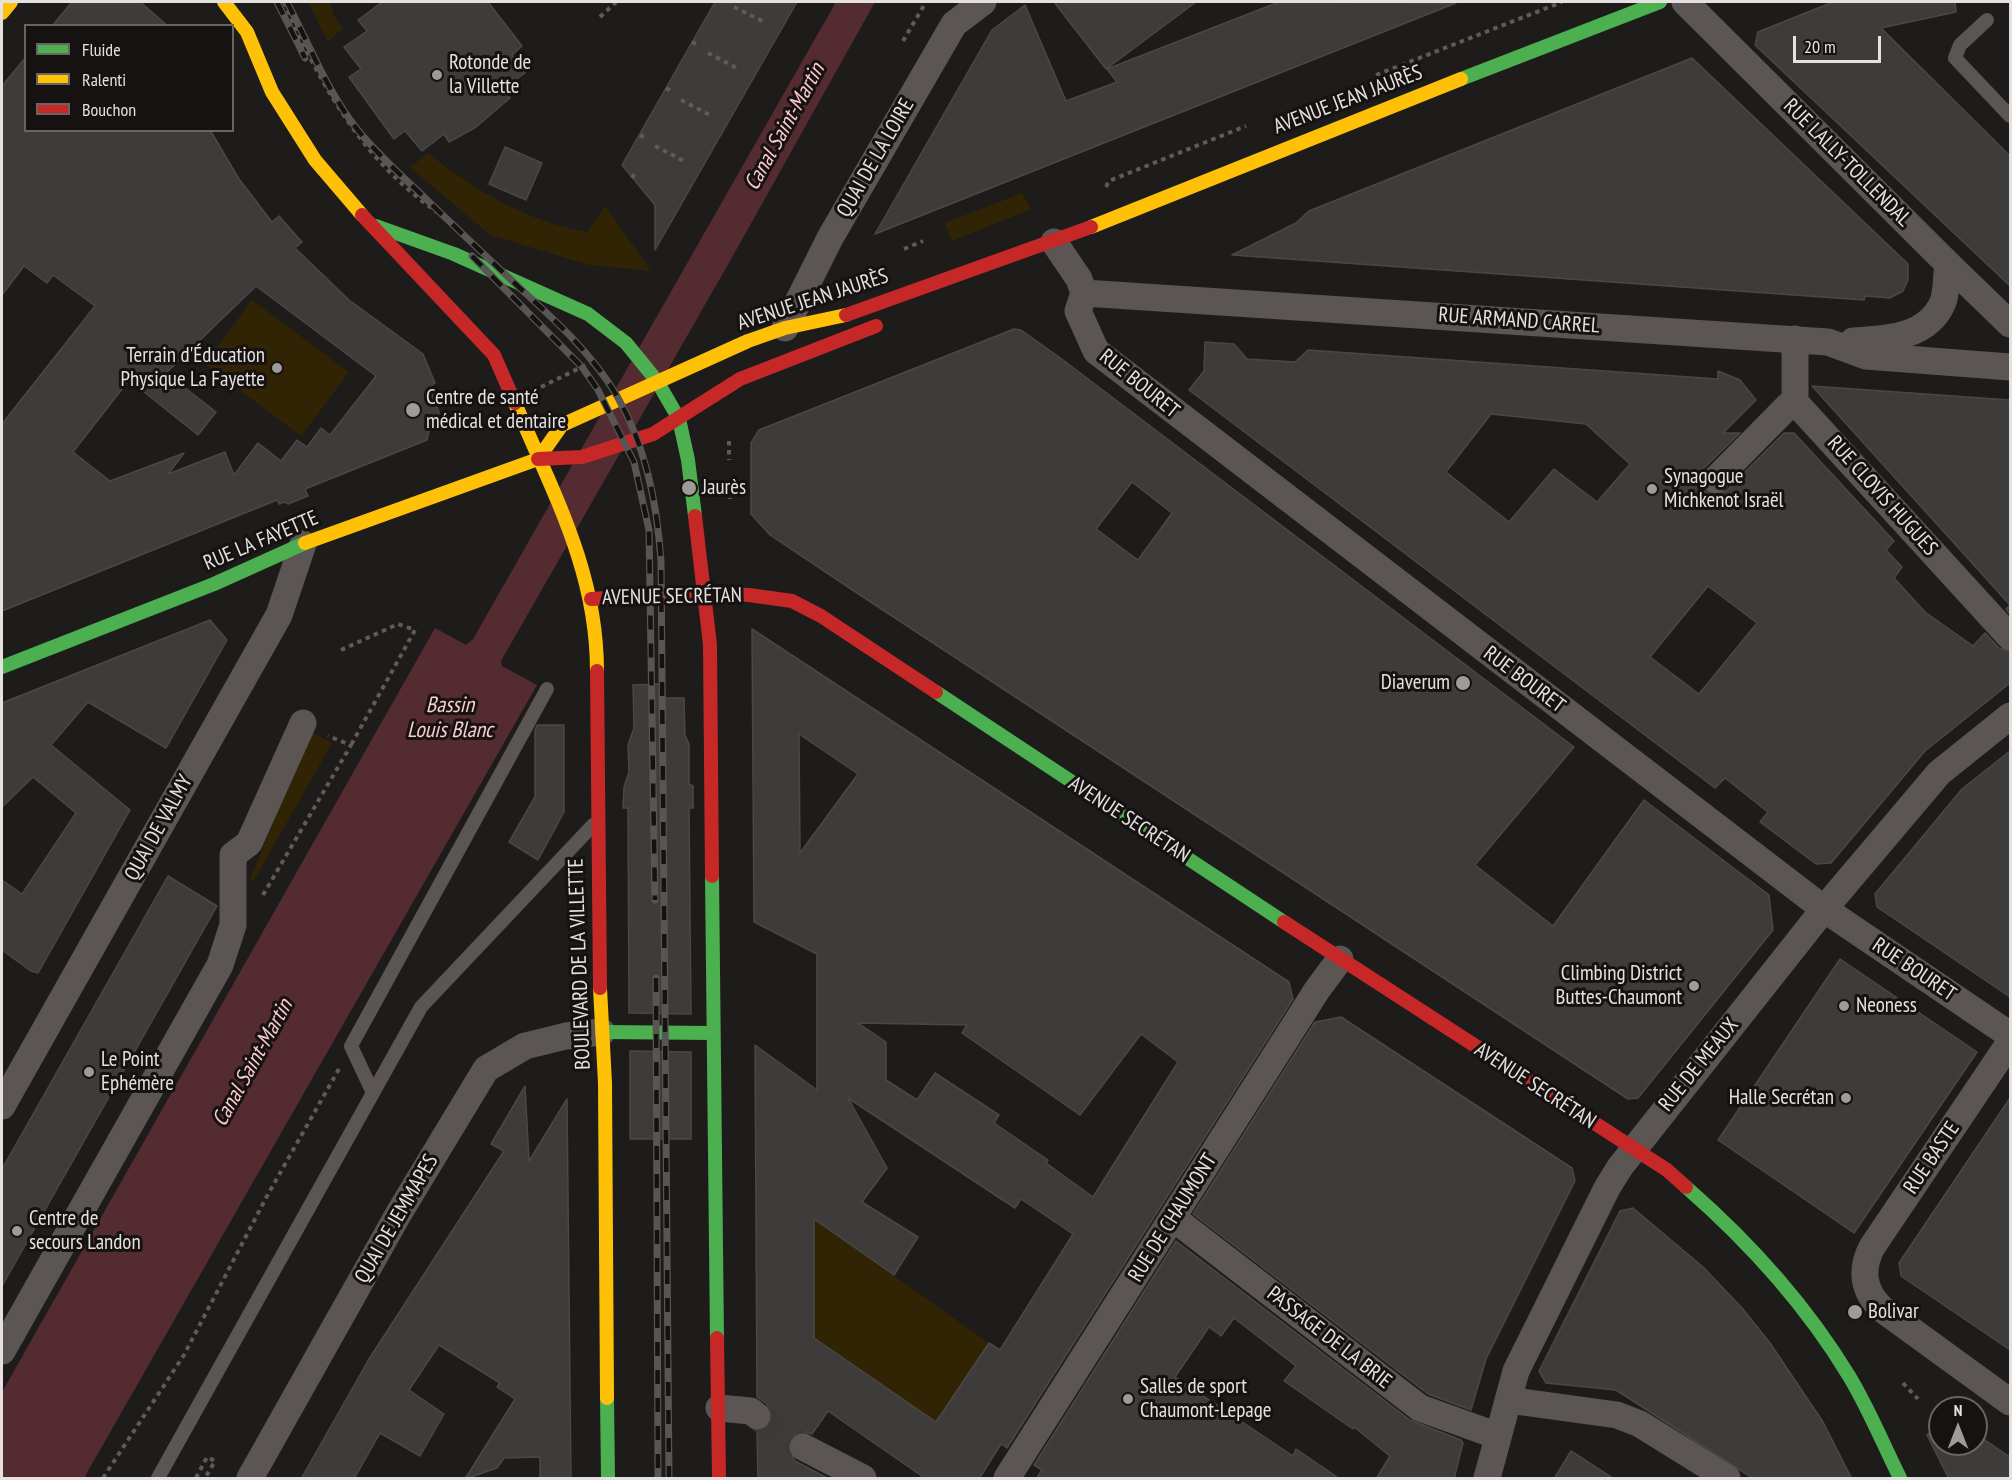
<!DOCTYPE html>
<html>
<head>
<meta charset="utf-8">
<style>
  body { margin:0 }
  #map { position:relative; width:2012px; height:1480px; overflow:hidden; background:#1d1c1b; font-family:"PT Sans Narrow",sans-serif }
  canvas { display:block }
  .frame { position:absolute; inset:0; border:3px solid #e4e1e0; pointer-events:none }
  .legend { position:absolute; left:24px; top:24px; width:210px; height:108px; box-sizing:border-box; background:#151211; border:2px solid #686564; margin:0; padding:8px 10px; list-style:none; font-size:18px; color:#e4e1e0 }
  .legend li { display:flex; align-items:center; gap:12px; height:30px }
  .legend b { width:30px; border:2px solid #686564 }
  .north { position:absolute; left:1928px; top:1396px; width:60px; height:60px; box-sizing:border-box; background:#151211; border:2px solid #686564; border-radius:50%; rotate:0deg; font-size:16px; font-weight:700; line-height:24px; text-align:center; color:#e4e1e0 }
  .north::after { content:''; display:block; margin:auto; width:21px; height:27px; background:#9e9c9b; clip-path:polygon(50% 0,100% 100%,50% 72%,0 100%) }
  .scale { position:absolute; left:1793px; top:36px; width:88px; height:27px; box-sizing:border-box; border:3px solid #e4e1e0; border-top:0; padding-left:8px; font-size:18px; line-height:21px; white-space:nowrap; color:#e4e1e0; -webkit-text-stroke:4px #151211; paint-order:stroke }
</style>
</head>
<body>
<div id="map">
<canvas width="2012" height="1480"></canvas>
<div class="frame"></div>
<ul class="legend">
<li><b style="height:8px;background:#4caf50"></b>Fluide</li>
<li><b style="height:8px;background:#ffc107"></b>Ralenti</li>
<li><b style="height:8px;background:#c62828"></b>Bouchon</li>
</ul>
<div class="north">N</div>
<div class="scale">20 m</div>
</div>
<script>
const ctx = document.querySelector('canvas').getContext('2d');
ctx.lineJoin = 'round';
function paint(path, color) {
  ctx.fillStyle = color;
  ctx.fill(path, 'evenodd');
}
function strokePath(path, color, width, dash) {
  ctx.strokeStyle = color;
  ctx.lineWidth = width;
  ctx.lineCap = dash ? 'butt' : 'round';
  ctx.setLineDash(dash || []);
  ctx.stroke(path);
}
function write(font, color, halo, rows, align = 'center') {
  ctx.font = font + ' "PT Sans Narrow",sans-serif';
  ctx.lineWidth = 6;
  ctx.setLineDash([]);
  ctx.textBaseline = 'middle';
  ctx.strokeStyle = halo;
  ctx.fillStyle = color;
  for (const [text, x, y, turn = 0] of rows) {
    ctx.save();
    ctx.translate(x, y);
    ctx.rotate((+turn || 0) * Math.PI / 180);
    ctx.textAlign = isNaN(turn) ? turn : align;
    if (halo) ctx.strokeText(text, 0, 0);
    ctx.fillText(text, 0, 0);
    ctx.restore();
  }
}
paint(new Path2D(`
  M 308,2 L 330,2 L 334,16 L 343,28 L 328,42 Z
  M 428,153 C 476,191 526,221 587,232 L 605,206 L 651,271 L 589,265 L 490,235 L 410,167 Z
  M 1022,193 L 1031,209 L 952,241 L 945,223 Z
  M 252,300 L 349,372 L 301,436 L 205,364 Z
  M 309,731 L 332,743 L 253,882 L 250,880 Z
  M 814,1219 L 989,1343 L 936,1422 L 814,1338 Z`), '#312404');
paint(new Path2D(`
  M 836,2 L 875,2 L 730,261 L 501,661 L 502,666 L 537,685 L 84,1478 L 2,1478 L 2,1392 L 435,628 L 466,645 L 473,639 Z`), '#532b31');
const building = new Path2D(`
  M 72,2 L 140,2 L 168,26 L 52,26 Z
  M 382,2 L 488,2 L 522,46 L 512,55 L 525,73 L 503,89 L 510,98 L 476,127 L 449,142 L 444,134 L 422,151 L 405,131 L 394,139 L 349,77 L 361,69 L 344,47 L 367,31 L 358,20 Z
  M 715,2 L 797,2 L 655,250 L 655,205 L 622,165 Z
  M 1054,2 L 1196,2 L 1106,69 Z
  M 1279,2 L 1456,3 L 875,234 L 992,30 L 1025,5 L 1066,101 L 1117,82 L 1107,69 Z
  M 1833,2 L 1955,2 L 1956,12 L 1881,28 L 2010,156 L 2010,286 L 1755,45 L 1758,32 Z
  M 26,57 L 26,130 L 210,130 L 239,179 L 272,222 L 279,216 L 302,242 L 295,248 L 349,300 L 423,354 L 435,383 L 430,387 L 439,412 L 438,418 L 430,427 L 427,440 L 305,489 L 308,496 L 288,504 L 285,502 L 279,504 L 277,500 L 2,611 L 2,424 L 95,306 L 53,275 L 47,283 L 24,266 L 2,295 L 2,86 ZM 256,286 L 376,376 L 330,435 L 321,428 L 307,447 L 297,440 L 281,461 L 258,443 L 234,475 L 225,452 L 168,474 L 184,453 L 110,481 L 73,452 L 129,380 L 198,435 L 216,412 L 166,373 Z
  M 1692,58 L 1908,264 L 1908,280 L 1903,291 L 1890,298 L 1865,296 L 1864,300 L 1232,255 L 1296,223 L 1309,211 Z
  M 505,147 L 542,163 L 526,200 L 489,184 Z
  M 1014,329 L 1021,330 L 1059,357 L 1574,747 L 1475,865 L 1553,926 L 1644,800 L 1769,895 L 1773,930 L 1638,1098 L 1628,1099 L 857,593 L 770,535 L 751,514 L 751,443 L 759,430 ZM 1132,482 L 1172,513 L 1138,560 L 1096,529 Z
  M 1205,342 L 1234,344 L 1247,359 L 1295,362 L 1308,350 L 1718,379 L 1718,371 L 1740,380 L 1756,400 L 1723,433 L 1740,433 L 1703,469 L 1700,477 L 1704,491 L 1712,495 L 1726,491 L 1784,433 L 1794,433 L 1894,541 L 1886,550 L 1902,567 L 1894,578 L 1925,612 L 1973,646 L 1985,633 L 1999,648 L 2010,652 L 2010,683 L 1925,751 L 1831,863 L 1816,864 L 1760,822 L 1768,812 L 1725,778 L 1715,788 L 1189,390 L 1204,371 ZM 1491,414 L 1586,424 L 1630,464 L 1597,502 L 1554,469 L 1509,522 L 1446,472 ZM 1708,586 L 1757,623 L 1699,694 L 1650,657 Z
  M 1812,386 L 2010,400 L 2010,614 L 2006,609 L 2010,605 Z
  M 210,620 L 227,640 L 166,748 L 88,702 L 51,745 L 130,810 L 38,973 L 31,971 L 2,950 L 2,880 L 22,894 L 76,813 L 33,777 L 2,807 L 2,703 Z
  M 752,629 L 1289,982 L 1293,999 L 1007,1448 L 1001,1444 L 979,1479 L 926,1479 L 828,1411 L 812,1434 L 803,1431 L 795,1433 L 787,1447 L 795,1461 L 829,1479 L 758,1479 L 757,1431 L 769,1426 L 773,1418 L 767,1404 L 757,1397 L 755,1045 L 817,1090 L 817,954 L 754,922 ZM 799,734 L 858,774 L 800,853 ZM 858,1023 L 967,1025 L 962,1033 L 1080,1115 L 1141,1034 L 1178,1062 L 1093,1197 L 1046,1163 L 1048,1160 L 994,1123 L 999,1115 L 935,1073 L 917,1100 L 886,1080 L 886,1042 ZM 848,1098 L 1015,1208 L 1021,1199 L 1073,1234 L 1000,1350 L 989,1343 L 936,1422 L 814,1338 L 814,1219 L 894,1275 L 918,1237 L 862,1202 L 887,1168 Z
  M 660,684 L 660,698 L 684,698 L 685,735 L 689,744 L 689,784 L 693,786 L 693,808 L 689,808 L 691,1014 L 629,1013 L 628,808 L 623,808 L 624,787 L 629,772 L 628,745 L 634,728 L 633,685 Z
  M 537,725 L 564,725 L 564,812 L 538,860 L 509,842 L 535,797 L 535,730 Z
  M 2010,751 L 2010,997 L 1877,907 L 1875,894 L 1962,789 Z
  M 168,876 L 217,906 L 2,1286 L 2,1169 Z
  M 1840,959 L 1977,1052 L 1854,1233 L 1718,1140 Z
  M 1341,1017 L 1572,1168 L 1575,1181 L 1486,1359 L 1471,1410 L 1428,1394 L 1193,1214 L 1315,1022 Z
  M 630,1051 L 691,1052 L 691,1139 L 630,1139 Z
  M 525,1086 L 529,1161 L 567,1099 L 571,1479 L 540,1479 L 540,1457 L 504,1458 L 497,1468 L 465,1479 L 515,1399 L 497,1387 L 500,1383 L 439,1345 L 409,1390 L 444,1414 L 420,1456 L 380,1433 L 354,1479 L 301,1479 L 369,1359 L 504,1151 L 491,1144 Z
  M 2010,1098 L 2010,1350 L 1901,1276 L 1899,1263 Z
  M 1633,1208 L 1703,1267 L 1742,1308 L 1770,1343 L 1823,1422 L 1852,1479 L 1754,1479 L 1616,1390 L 1546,1383 L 1539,1371 L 1620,1211 Z
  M 1176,1241 L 1410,1420 L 1461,1440 L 1463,1443 L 1454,1479 L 1376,1479 L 1390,1456 L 1354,1427 L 1353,1429 L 1284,1381 L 1296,1366 L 1234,1318 L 1221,1336 L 1209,1327 L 1175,1377 L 1293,1456 L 1296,1449 L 1340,1479 L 1036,1479 L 1042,1470 L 1034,1465 Z
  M 1940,1423 L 1940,1444 L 1976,1444 L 1976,1434 L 2010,1457 L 2010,1479 L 1949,1479 L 1927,1435 Z
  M 1571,1451 L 1614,1479 L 1554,1479 Z`);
paint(building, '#3e3c3b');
strokePath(building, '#494847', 1.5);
strokePath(new Path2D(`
  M 757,1416 L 803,1447`), '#3b3a39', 27, [27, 14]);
strokePath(new Path2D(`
  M 284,2 C 320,84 361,159 437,212
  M 734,7 L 764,22
  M 600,17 L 616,2
  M 903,41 L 926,2
  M 692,42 L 696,44
  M 708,53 L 737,68
  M 1376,75 L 1562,2
  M 666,88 L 671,91
  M 681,100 L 710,115
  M 640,135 L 645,138
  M 655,146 L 684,161
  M 632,178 L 635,173
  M 1106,187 L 1109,181 L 1246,126
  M 904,249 L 923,241
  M 541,387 L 596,360
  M 729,441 L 729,460
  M 730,480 L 730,499
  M 341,650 L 398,624 L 415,630 L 351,745
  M 263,895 L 351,745 L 328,736
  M 1903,1383 L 1918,1399
  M 103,1478 L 184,1355 L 267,1196 L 339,1069
  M 196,1478 L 207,1457 L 215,1461 L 205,1478`), '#5e5b5a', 4, [4.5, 4.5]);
strokePath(new Path2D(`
  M 1987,20 L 1960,45 L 1955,58 L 2010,116
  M 373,1093 L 351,1046 L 547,689
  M 158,1478 L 421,1007 L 593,825`), '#5b5553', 14);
strokePath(new Path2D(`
  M 1685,2 L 1948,264 L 2010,324
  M 1054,242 L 1079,279 L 1084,293
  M 1084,293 L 1078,311 L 1096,351 L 1824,909 L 2010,1035
  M 1084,293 L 1828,342 L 1866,356 L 2010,367
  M 785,328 L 830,238 L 954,24 L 983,2
  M 1795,339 L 1795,402 L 2010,637
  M 1853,341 C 1886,339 1928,338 1943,302 C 1947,291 1946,276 1948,264
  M 1715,480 L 1788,406 L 1795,402
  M 2010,1042 L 1872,1247 C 1860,1270 1863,1291 1882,1309 L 2010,1402
  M 2,1106 L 279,615 L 303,544
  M 1173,1218 L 1420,1408 L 1498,1436
  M 2,1351 L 220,965 L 233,925 L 233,855 L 249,843 L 303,723
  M 1508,1400 L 1617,1415 L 1640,1424 L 1727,1478
  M 719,1408 L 751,1411 L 757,1416
  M 803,1447 L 863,1478
  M 250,1478 L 399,1213 L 486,1069 L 525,1046 L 566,1036 L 602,1032
  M 1007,1478 L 1317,990 L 1340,959
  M 1487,1478 L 1516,1371 L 1607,1188 L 1620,1167 L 1824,909 L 1939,773 L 2010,716`), '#5b5553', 27);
strokePath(new Path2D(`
  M 1461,79 L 1660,2
  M 376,226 L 454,254 L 588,314 L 626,343 L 657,381 L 679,419 L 688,460 L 695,516
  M 2,667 L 214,584 L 305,543
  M 936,692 L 1284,922
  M 712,876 L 717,1338
  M 602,1032 L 713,1033
  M 1686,1187 C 1749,1242 1806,1305 1849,1376 C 1869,1409 1883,1444 1900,1478
  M 607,1398 L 608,1478`), '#4caf50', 14);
strokePath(new Path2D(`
  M 224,2 L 247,32 L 272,92 L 315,160 L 362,215
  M 2,13 L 11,2
  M 1091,227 L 1461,79
  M 515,403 C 553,493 597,571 597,671
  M 538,459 L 562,425 L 748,341 L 785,328 L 846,315
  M 305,543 L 538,459
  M 600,988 L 605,1083 L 607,1398`), '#ffc107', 14);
strokePath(new Path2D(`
  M 362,215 L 494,355 L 515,403
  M 846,315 L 1091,227
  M 538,459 L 582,457 L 653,434 L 740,379 L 876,326
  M 695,516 L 710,645 L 712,876
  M 591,599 L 703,593 L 749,595 L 792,601 L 821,616 L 936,692
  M 597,671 L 600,988
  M 1284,922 L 1667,1170 L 1686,1187
  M 717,1338 L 719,1478`), '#c62828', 14);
const rail = new Path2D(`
  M 277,2 L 305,58
  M 287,2 C 309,44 327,91 357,129 C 377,154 401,175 424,197 C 457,229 490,260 523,291 C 557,322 593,355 617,396 C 646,447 657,503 661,561 L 669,1478
  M 472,256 L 582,367 L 598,390 L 634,462 L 649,530 L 655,900
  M 656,978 L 658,1478`);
strokePath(rail, '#595554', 7);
strokePath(rail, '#151211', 4.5, [14]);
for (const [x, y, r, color] of [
  [437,75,6,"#9e9c9b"],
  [277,368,6,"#9e9c9b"],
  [413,410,8,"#9e9c9b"],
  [689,488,8,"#9e9c9b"],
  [1652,489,6,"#9e9c9b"],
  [1463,683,8,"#9e9c9b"],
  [1694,986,6,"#9e9c9b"],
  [1844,1006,6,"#9e9c9b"],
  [89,1072,6,"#9e9c9b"],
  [1846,1098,6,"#9e9c9b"],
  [17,1231,6,"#9e9c9b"],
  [1855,1312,8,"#9e9c9b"],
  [1128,1399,6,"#9e9c9b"]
]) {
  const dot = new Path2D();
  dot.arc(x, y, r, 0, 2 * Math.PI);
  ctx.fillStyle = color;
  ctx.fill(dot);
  strokePath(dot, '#151211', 2);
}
write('21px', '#e4e1e0', '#151211', [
  ["Rotonde de",449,63],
  ["la Villette",449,87],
  ["Terrain d'Éducation",265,356,"right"],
  ["Physique La Fayette",265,380,"right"],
  ["Centre de santé",426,398],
  ["médical et dentaire",426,422],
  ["Synagogue",1664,477],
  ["Michkenot Israël",1664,501],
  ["Jaurès",702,488],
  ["Diaverum",1450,683,"right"],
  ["Climbing District",1682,974,"right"],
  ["Buttes-Chaumont",1682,998,"right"],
  ["Neoness",1856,1006],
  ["Le Point",101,1060],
  ["Ephémère",101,1084],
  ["Halle Secrétan",1834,1098,"right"],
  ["Centre de",29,1219],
  ["secours Landon",29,1243],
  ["Bolivar",1868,1312],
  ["Salles de sport",1140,1387],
  ["Chaumont-Lepage",1140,1411]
], 'left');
write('21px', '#e4e1e0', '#151211', [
  ["AVENUE JEAN JAURÈS",1348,100,-21],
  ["QUAI DE LA LOIRE",876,158,-60],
  ["RUE LALLY-TOLLENDAL",1847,163,45],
  ["AVENUE JEAN JAURÈS",813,300,-18],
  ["RUE ARMAND CARREL",1519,321,4],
  ["RUE BOURET",1139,384,39],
  ["RUE CLOVIS HUGUES",1882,496,48],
  ["RUE LA FAYETTE",261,541,-23],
  ["AVENUE SECRÉTAN",672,597,-1],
  ["RUE BOURET",1524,680,37],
  ["AVENUE SECRÉTAN",1129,820,33],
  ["QUAI DE VALMY",159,828,-61],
  ["BOULEVARD DE LA VILLETTE",580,964,-92],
  ["RUE BOURET",1914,970,34],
  ["RUE DE MEAUX",1699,1065,-51],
  ["AVENUE SECRÉTAN",1535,1086,33],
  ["RUE BASTE",1932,1158,-56],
  ["RUE DE CHAUMONT",1173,1218,-58],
  ["QUAI DE JEMMAPES",397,1219,-60],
  ["PASSAGE DE LA BRIE",1329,1338,38]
]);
write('italic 22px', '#fbcace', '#151211', [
  ["Canal Saint-Martin",785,127,-61],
  ["Bassin",450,706],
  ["Louis Blanc",450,731],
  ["Canal Saint-Martin",253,1063,-61]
]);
</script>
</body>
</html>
